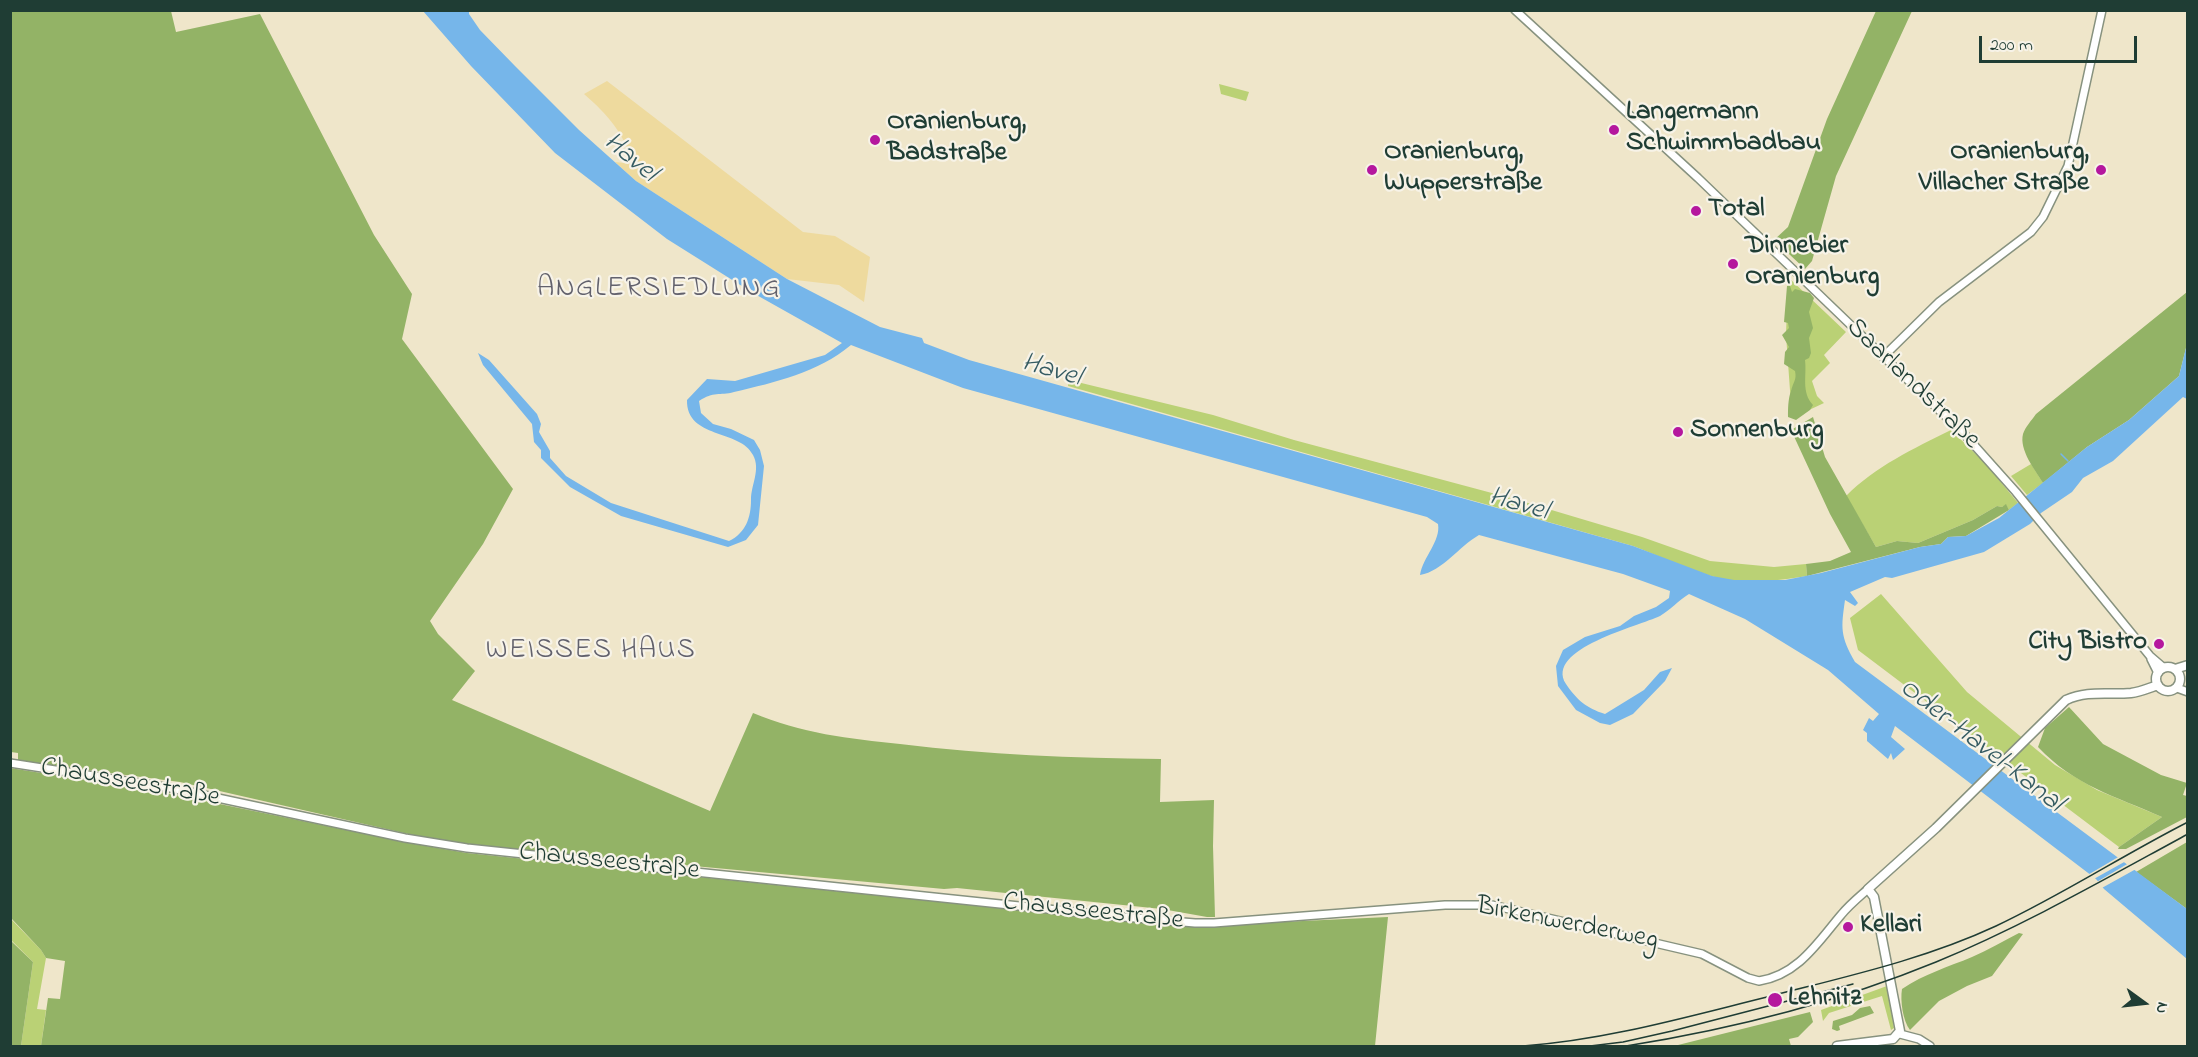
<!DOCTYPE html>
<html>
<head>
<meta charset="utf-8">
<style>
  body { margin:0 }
  #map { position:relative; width:2198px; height:1057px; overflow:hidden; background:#efe6ca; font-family:"Indie Flower",sans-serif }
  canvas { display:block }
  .frame { position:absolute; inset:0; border:12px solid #1f3d34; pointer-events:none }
  .north { position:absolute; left:2114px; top:973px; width:60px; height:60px; -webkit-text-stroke:4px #f7f3e8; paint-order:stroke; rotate:105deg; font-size:16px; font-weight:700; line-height:24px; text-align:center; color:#1f3d34 }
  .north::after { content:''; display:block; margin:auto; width:21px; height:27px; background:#1f3d34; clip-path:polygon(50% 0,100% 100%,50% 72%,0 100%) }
  .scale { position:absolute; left:1979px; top:36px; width:158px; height:27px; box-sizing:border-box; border:3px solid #1f3d34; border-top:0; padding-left:8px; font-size:18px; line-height:21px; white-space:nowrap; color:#1f3d34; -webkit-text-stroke:4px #f7f3e8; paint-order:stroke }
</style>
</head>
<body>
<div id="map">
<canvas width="2198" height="1057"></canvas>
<div class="frame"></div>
<div class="north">N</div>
<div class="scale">200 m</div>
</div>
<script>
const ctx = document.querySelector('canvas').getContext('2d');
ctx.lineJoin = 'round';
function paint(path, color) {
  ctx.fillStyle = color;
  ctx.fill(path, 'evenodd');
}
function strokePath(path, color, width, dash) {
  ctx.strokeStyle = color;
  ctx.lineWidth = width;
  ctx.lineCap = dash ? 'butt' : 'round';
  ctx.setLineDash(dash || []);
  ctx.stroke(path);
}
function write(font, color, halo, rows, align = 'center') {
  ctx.font = font + ' "Indie Flower",sans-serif';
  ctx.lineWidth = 4.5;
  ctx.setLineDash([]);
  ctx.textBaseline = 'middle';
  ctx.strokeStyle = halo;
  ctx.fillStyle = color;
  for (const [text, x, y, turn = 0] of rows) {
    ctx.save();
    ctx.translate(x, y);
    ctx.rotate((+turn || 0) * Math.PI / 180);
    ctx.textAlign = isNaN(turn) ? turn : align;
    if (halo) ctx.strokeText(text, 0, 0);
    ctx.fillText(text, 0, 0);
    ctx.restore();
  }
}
paint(new Path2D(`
  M 1219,84 L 1249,92 L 1246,101 L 1221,94 Z
  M 1788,277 L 1846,332 L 1824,355 L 1830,363 L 1812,381 L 1817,396 L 1824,403 L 1792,418 L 1786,335 Z
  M 1069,380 L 1213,415 L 1294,440 L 1518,500 L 1642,537 L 1710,561 L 1774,567 L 1806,564 L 1807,576 C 1777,581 1740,585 1711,576 C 1684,568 1659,556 1633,546 L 1068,386 Z
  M 1951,430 L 1986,464 L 2018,503 L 2009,510 L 2006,505 L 2002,507 L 1997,506 L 1973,520 L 1918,543 L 1897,541 L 1876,547 L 1846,496 C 1876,466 1913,449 1951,430 Z
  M 2031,464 L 2043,483 L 2027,495 L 2011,476 Z
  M 1881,594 L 1967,692 L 2055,765 L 2097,790 L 2162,817 L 2119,847 L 1858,650 L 1850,618 Z
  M 10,918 L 41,950 L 46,958 L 37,1009 L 46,1010 L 41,1046 L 21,1046 L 33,962 L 11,940 Z
  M 1887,986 L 1894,1028 L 1891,1030 L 1882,996 L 1829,1013 L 1823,1021 L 1821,1010 Z`), '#bad175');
paint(new Path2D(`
  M 11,11 L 171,11 L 176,32 L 260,14 L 374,235 L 412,294 L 402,339 L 513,489 L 483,544 L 430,621 L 438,634 L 475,671 L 452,700 L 710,811 L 753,713 C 800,733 850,739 900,744 C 988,755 1072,758 1161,759 L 1160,802 L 1214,800 L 1213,846 L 1215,917 L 1207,917 L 1162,909 L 957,888 L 944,889 L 563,854 L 439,841 L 180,782 L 18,761 L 18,753 L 11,752 Z
  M 1876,11 L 1912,11 L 1836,176 L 1812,261 L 1805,269 L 1774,240 L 1788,227 L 1827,119 Z
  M 1787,286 L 1790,286 L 1792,292 L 1795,289 L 1810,293 L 1814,298 L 1809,312 L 1813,328 L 1809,338 L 1811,353 L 1809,358 L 1805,360 C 1807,376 1801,392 1813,405 L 1810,410 L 1796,420 L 1788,417 C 1788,409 1788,399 1791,391 C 1793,382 1797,380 1795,371 L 1784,364 L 1785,352 L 1789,347 L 1782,335 L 1789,328 L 1788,323 L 1784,322 Z
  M 2187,292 L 2187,344 L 2179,376 L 2129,420 L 2087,447 L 2043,483 C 2035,470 2019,450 2023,434 C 2025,427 2032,420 2036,414 Z
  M 1813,417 L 1825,457 L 1876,547 L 1897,541 L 1918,543 L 1973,520 L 1997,506 L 2002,507 L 2006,504 L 2009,510 L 1966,536 L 1948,537 L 1941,544 L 1920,547 L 1807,576 L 1806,564 L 1830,561 L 1851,552 L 1830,514 L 1791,430 Z
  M 2069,707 L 2103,744 L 2161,775 L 2187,783 L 2183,795 L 2187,796 L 2187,817 L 2126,849 L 2118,849 L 2119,847 L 2162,817 C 2115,796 2075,786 2038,747 L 2045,728 Z
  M 10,768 L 161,792 L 415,844 L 467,853 L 1038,912 L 1196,926 L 1388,917 L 1375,1046 L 41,1046 L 48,998 L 60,999 L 65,961 L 46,958 L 41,950 L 11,918 Z
  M 2187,842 L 2187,909 L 2136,872 Z
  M 2019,933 L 2023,934 L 1992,976 L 1967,986 L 1939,1001 L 1910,1030 C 1903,1021 1900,1001 1902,989 C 1924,974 1948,967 1972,957 C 1988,950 2003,941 2019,933 Z
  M 10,940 L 33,962 L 21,1046 L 11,1046 Z
  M 1870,1006 L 1874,1013 L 1839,1026 L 1840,1030 L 1837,1031 L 1832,1029 L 1833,1021 L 1852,1015 L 1860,1008 Z
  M 1810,1012 L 1813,1022 L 1798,1037 L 1789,1039 L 1791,1046 L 1674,1046 Z`), '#93b366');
paint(new Path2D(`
  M 607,81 L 803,232 L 835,236 L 870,257 L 864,302 L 839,285 L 787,279 L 636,181 L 615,162 L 633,164 C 624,133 608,115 584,94 Z`), '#eeda9e');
paint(new Path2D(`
  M 423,11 L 469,11 L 469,14 L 480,30 L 515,66 L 579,130 L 636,181 L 787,279 L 880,327 L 922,338 L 924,343 L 969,360 L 1633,546 L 1712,576 L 1734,580 L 1785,580 L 1821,573 L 1920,547 L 1941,544 L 1948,537 L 1966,536 L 1999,518 L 2087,447 L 2129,420 L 2179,376 L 2187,344 L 2187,399 L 2183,397 L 2113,461 L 2083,478 L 2072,492 L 2041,513 L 2030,524 L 1984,552 L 1892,578 L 1885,577 L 1850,592 L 1858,603 L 1855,606 L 1845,600 C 1841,628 1840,636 1855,662 L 2187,909 L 2187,959 L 2104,889 L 2096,879 L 1895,726 L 1891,737 L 1905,749 L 1893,760 L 1891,753 L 1888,759 L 1867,741 L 1867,733 L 1863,730 L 1869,718 L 1873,721 L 1879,714 L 1828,670 L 1745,619 L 1689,594 C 1679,600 1669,611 1660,616 C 1639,626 1544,649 1566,684 C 1577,700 1586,708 1605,714 L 1644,690 L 1660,672 L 1672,668 L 1665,681 L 1633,714 L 1610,725 L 1600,723 L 1576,710 L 1558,686 L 1556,666 L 1563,650 L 1585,637 L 1620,626 L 1634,616 L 1656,607 L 1669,598 L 1670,591 L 1623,574 L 1479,535 C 1458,547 1443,571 1420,575 C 1423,557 1441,541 1438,524 L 1427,517 L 963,388 L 851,345 C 817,373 776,382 734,392 C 719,396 714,391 699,401 L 701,413 L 713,424 L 731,429 L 754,440 L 760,450 L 764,466 L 758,525 L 746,540 L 728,547 L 621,516 L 570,487 L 541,458 L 541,450 L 534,442 L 532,424 L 483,365 L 478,353 L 489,360 L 537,414 L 541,424 L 539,432 L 550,451 L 550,458 L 566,476 L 611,503 L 729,541 C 746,533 751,517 751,500 C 751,484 761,470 753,455 C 740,429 686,439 687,400 L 707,379 L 735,381 L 825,355 L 842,343 L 753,293 L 667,239 L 555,153 L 471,66 Z`), '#76b6ea');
paint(new Path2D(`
  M 2120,856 L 2126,861 L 2092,880 L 2086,876 Z
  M 2129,863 L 2136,869 L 2100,889 L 2095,883 Z`), '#efe6ca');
strokePath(new Path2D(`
  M 2061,454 L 2068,461`), '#76b6ea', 1.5);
const tertiary = new Path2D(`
  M 1515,10 L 1698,178 L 1966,436 L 2016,492 L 2150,656 L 2164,668
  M 1883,357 L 1939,302 L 2031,232 L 2043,217 L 2068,166 L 2102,10
  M 2151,659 L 2158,673
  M 2177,688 L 2188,692
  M 10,763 L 171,788 L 405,838 L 467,848 L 1124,917 L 1195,923 L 1214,923 L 1445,905 L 1492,905 L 1702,954 L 1748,978 L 1759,981 C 1798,975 1818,942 1841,915 C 1849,905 1859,897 1868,889
  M 1900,1034 L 1919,1039 L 1930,1046`);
const secondary = new Path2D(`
  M2156 679a12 12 0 1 1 24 0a12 12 0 1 1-24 0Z
  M 2175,669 L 2188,665
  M 1837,1046 L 1893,1039 L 1900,1031 L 1874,897 L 1868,889 L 1936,828 L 2066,700 C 2088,690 2107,695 2131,693 C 2140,692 2149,688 2158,685`);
strokePath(tertiary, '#87927f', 10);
strokePath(secondary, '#87927f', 11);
strokePath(tertiary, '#fff', 7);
strokePath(secondary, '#fff', 8);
strokePath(new Path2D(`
  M 1523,1046 C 1606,1040 1686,1017 1767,997 C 1844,977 1923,960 1996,926 C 2062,895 2123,855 2188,822
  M 1590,1046 L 1623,1042 L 1672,1031 L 1853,984`), '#1f3d34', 1.5);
strokePath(new Path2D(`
  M 1626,1046 C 1733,1029 1836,1003 1936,962 C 2023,926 2105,879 2188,834`), '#1f3d34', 1.5);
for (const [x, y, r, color] of [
  [1614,130,6,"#b5179e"],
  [875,140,6,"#b5179e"],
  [1372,170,6,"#b5179e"],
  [2101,170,6,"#b5179e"],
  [1696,211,6,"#b5179e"],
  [1733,264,6,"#b5179e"],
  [1678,432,6,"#b5179e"],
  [2159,644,6,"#b5179e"],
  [1848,927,6,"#b5179e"],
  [1775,1000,8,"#b5179e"]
]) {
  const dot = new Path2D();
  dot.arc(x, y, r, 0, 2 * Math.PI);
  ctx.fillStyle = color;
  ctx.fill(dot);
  strokePath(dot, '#f7f3e8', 2);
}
write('bold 27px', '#1f3d34', '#f7f3e8', [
  ["Langermann",1626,114],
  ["Schwimmbadbau",1626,145],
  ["Oranienburg,",887,124],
  ["Badstraße",887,155],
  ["Oranienburg,",1384,154],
  ["Wupperstraße",1384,185],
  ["Oranienburg,",2089,154,"right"],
  ["Villacher Straße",2089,185,"right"],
  ["Total",1708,211],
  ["Dinnebier",1745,248],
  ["Oranienburg",1745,279],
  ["Sonnenburg",1690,432],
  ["City Bistro",2147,644,"right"],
  ["Kellari",1860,927],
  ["Lehnitz",1788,1000]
], 'left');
write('27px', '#1f3d34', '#f7f3e8', [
  ["Saarlandstraße",1912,385,44],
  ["Chausseestraße",130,784,10],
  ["Chausseestraße",609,863,6],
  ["Chausseestraße",1093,913,6],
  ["Birkenwerderweg",1567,925,11]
]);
write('italic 28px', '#355b62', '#f7f3e8', [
  ["Havel",629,159,40],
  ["Havel",1051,372,16],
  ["Havel",1518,506,16],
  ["Oder-Havel-Kanal",1980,747,38]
]);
ctx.letterSpacing = '1.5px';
write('28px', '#62616c', '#f7f3e8', [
  ["ANGLERSIEDLUNG",659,290],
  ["WEISSES HAUS",591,652]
]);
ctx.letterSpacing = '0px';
</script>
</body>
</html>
